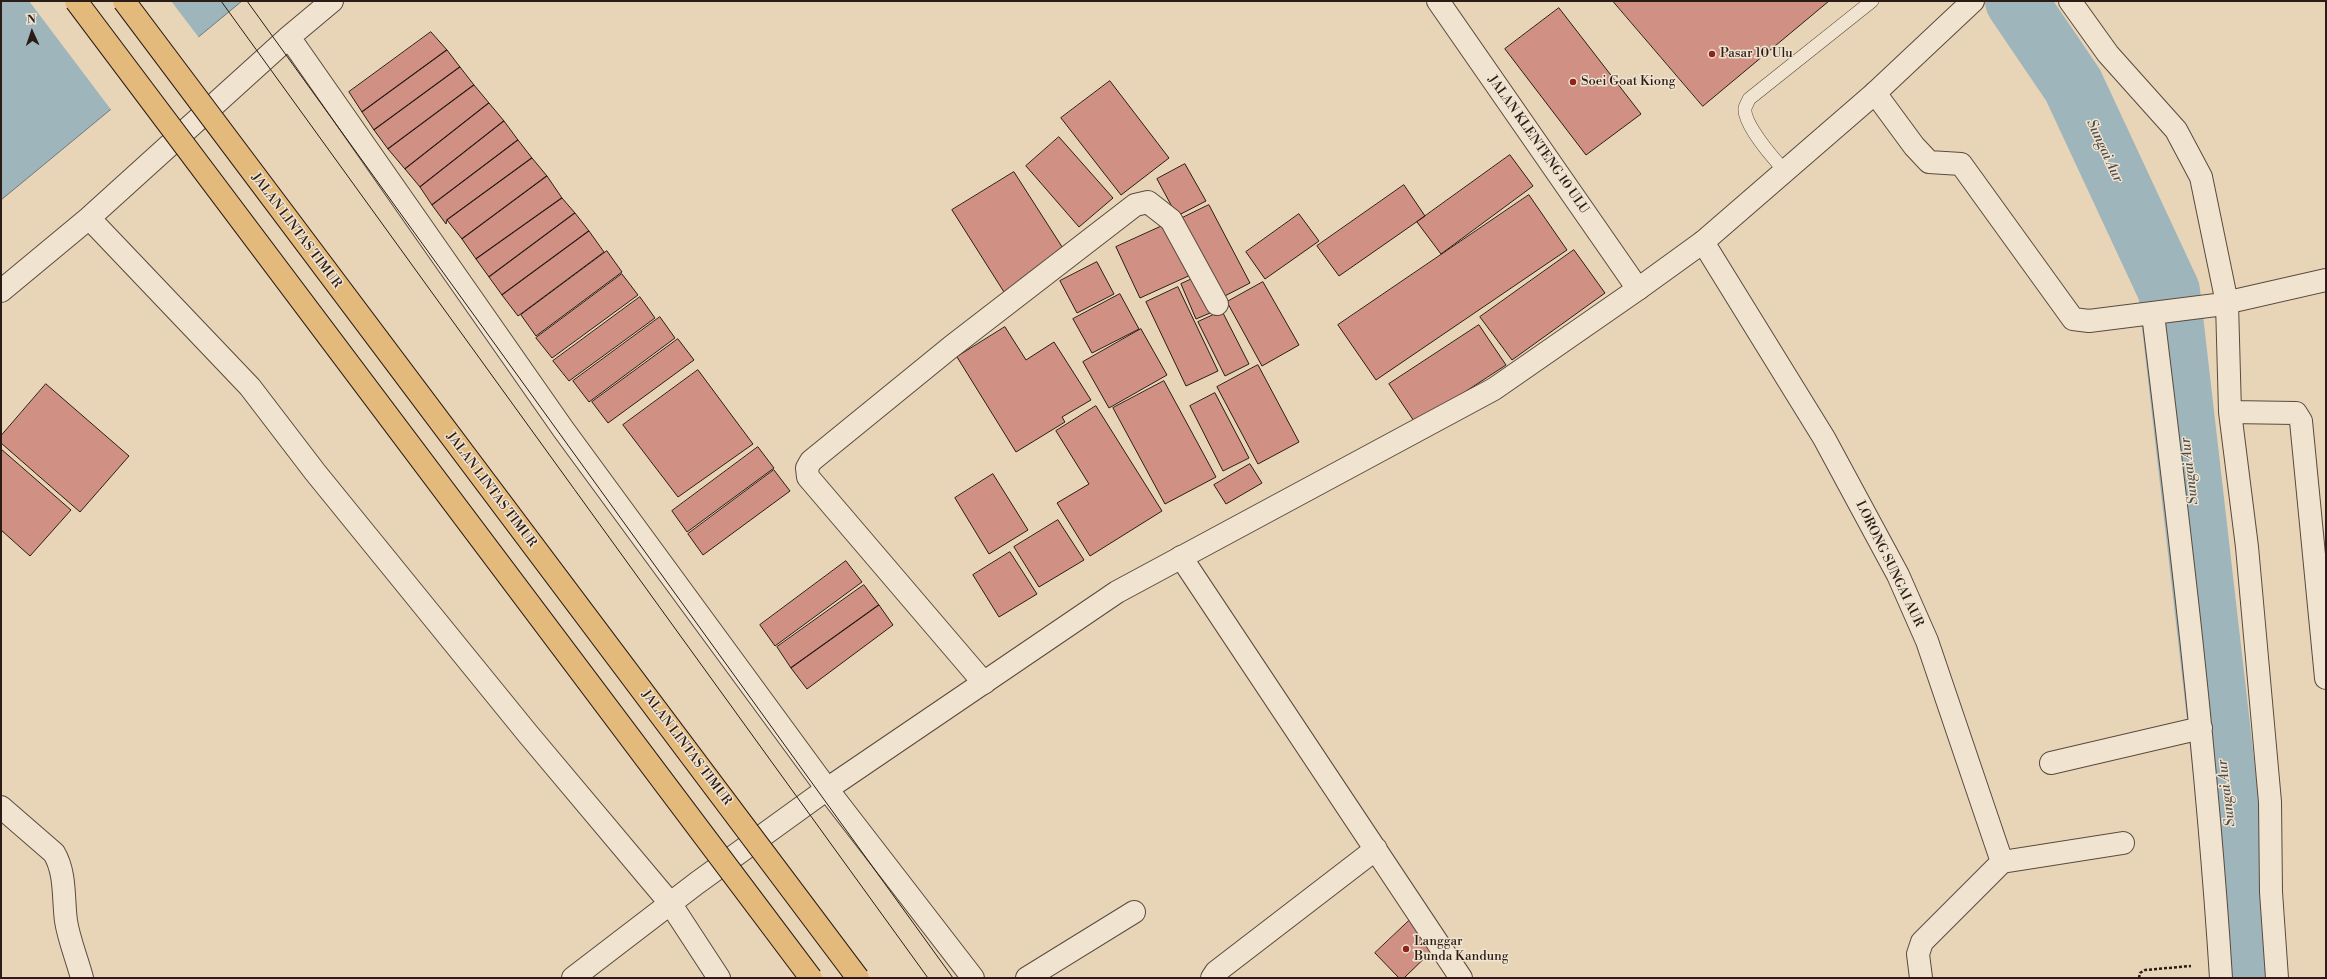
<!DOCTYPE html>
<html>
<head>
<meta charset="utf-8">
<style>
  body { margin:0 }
  #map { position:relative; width:2327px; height:979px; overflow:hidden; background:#e8d5b8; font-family:"Libre Bodoni",serif }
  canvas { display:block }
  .frame { position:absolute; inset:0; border:2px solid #2b1c15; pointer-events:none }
  .north { position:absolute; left:12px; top:12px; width:40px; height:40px; -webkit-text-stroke:3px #f0e4d1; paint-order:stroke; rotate:357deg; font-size:11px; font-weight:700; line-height:16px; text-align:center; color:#2b1c15 }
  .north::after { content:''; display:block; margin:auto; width:14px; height:18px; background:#2b1c15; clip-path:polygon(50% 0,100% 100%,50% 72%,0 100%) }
</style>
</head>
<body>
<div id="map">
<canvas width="2327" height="979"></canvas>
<div class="frame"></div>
<div class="north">N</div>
</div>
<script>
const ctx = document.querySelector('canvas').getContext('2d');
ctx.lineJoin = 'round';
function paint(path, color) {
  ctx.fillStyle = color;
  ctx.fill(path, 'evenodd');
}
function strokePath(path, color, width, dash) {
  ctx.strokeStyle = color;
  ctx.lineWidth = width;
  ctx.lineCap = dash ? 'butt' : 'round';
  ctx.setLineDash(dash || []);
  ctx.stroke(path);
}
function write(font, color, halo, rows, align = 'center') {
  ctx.font = font + ' "Libre Bodoni",serif';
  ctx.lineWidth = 3;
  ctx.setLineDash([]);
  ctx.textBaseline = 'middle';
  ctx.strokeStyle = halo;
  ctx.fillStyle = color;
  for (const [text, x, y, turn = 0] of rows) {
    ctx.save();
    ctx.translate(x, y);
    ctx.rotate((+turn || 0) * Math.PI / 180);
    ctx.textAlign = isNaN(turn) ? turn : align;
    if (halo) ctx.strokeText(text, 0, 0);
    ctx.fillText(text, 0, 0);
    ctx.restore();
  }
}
const water = new Path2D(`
  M 1,1 L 242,1 L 1,200 Z`);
paint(water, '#9db5bb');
strokePath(water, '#6f7879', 1);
paint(new Path2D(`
  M 29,1 L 171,1 L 200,39 L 112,111 Z`), '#e8d5b8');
strokePath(new Path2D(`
  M 2016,1 L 2073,85 L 2169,291 L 2248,978`), '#9db5bb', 62);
const building = new Path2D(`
  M 1613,1 L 1829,1 L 1703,106 Z
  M 1559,8 L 1641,114 L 1586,155 L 1505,49 Z
  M 431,32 L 447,50 L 362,112 L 349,92 Z
  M 447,50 L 460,67 L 374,130 L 362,112 Z
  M 460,67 L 474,85 L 388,149 L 374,130 Z
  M 1110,81 L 1169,158 L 1121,195 L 1061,118 Z
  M 474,85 L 489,103 L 405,169 L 388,149 Z
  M 489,103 L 504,121 L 420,187 L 405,169 Z
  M 504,121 L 518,140 L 432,205 L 420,187 Z
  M 1059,137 L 1113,198 L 1079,227 L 1026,166 Z
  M 518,140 L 532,158 L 447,220 L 446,224 L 432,205 Z
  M 1510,155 L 1533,186 L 1441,254 L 1417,222 Z
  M 532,158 L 547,176 L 462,239 L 447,220 Z
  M 1185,164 L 1206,201 L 1177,216 L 1157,179 Z
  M 1014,172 L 1066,253 L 1004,292 L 952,210 Z
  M 547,176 L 562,198 L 476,259 L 462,239 Z
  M 1404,185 L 1425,216 L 1339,276 L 1317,246 Z
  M 1529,195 L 1567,250 L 1376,380 L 1338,325 Z
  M 562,198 L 575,213 L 489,277 L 476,259 Z
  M 1209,205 L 1250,283 L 1217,300 L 1176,221 Z
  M 575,213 L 589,231 L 502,295 L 489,277 Z
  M 1299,214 L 1319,241 L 1265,279 L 1246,252 Z
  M 1171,222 L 1195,273 L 1140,298 L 1116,247 Z
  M 589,231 L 604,252 L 518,316 L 502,295 Z
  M 1574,250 L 1605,293 L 1512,360 L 1480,317 Z
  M 607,251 L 622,272 L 536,336 L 521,315 Z
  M 1097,262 L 1114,294 L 1077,313 L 1060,281 Z
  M 622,274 L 638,295 L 552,358 L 536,338 Z
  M 1201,275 L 1217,310 L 1196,319 L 1181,284 Z
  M 1263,282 L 1299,345 L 1262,366 L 1227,302 Z
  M 1178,287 L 1218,371 L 1186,386 L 1146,302 Z
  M 1120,294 L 1139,329 L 1092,353 L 1073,319 Z
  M 640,297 L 655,318 L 569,381 L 553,361 Z
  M 1222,311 L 1249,364 L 1225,376 L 1198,322 Z
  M 660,317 L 675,338 L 589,402 L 573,381 Z
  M 1479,325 L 1506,365 L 1416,424 L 1389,384 Z
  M 1005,327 L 1026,360 L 1054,342 L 1091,400 L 1062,417 L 1065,422 L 1016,452 L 957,357 Z
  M 1141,329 L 1167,375 L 1109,408 L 1083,362 Z
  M 678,339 L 694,360 L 608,423 L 592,402 Z
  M 1258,365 L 1299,442 L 1258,464 L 1217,387 Z
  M 698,370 L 753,444 L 678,497 L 623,425 Z
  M 1164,381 L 1216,477 L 1165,504 L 1113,408 Z
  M 46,384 L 129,456 L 80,512 L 1,443 L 1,436 Z
  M 1215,393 L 1249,458 L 1223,471 L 1190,406 Z
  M 1096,406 L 1162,511 L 1090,556 L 1057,503 L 1089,484 L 1056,431 Z
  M 758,447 L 774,468 L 687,532 L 672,511 Z
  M 1,449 L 71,510 L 30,556 L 1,530 Z
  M 1250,464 L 1262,483 L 1226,504 L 1214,485 Z
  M 774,470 L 790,491 L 703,555 L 688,534 Z
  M 993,474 L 1028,530 L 989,554 L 955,498 Z
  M 1058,520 L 1084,560 L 1039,587 L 1014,547 Z
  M 1010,552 L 1037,594 L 999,617 L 973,575 Z
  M 846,561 L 862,582 L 775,646 L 760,625 Z
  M 864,585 L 879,605 L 791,668 L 777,647 Z
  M 879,605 L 893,625 L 807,689 L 791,668 Z
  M 1411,919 L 1438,945 L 1404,978 L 1399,978 L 1375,953 Z`);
paint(building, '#d09184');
strokePath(building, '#2b1c15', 1);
const service = new Path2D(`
  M 1785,171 C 1774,159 1743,124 1745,108 C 1746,105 1748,102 1749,99 L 1872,1`);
const minor = new Path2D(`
  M 1438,1 L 1638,289
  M 2070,1 L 2108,54 L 2176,130 L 2201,177 L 2227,303 L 2230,412 L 2247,547 L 2270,802 L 2271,892 L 2277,978
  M 289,37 L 563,429 L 827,789
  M 1875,93 L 1914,146 L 1929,162 L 1961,164 L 2073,319 L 2089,321 L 2216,305 L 2326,280
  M 89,218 L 250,387 L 315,472 L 528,734 L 670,903
  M 1703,242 L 1824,438 L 1898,575 L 1927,641 L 2002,862 L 1922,942 L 1918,954 L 1921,978
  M 1,291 L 89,218 L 289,37 L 332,1
  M 2153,314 C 2180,535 2207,756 2221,978
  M 2230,412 L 2296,413 L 2301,421 L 2326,678
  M 1181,557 L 1461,978
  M 984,683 L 808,477 L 807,468 L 811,461 L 951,347 L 1135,205 L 1148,202 L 1171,220 L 1217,304
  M 2051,763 L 2201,728
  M 1,807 L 54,853 C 66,873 63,899 66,921 C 69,940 77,959 82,978
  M 2002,862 L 2123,843
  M 1027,978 L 1134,912
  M 1212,978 L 1216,972 L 1376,849`);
const tertiary = new Path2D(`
  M 827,789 L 973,978
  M 670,903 L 719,978
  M 573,978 L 697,883 L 827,789 L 1117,592 L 1494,389 L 1638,289 L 1703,242 L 1875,93 L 1973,1`);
strokePath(service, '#5a4a3e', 14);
strokePath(minor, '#5a4a3e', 24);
strokePath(tertiary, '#5a4a3e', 24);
strokePath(new Path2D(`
  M 2139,978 L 2140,973 L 2145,970 L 2191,966`), '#2b1c15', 2.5, [3, 2]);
strokePath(service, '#f0e4d1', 13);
strokePath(minor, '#f0e4d1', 22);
strokePath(tertiary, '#f0e4d1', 22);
strokePath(new Path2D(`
  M 221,1 L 928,978
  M 247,1 L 953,978`), '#2b1c15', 1);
const trunkBridge = new Path2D(`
  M 76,1 L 811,978
  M 124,1 L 858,978`);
strokePath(trunkBridge, '#2b1c15', 24, []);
strokePath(trunkBridge, '#e4ba7c', 22);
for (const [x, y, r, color] of [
  [1712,54,4,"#8f2418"],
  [1573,82,4,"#8f2418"],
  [1406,949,4,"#8f2418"]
]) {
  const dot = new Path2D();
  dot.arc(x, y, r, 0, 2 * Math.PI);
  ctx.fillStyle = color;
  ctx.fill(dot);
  strokePath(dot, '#f0e4d1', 1.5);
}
write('13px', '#2b1c15', '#f0e4d1', [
  ["Pasar 10 Ulu",1720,54],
  ["Soei Goat Kiong",1581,82],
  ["Langgar",1414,942],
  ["Bunda Kandung",1414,957]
], 'left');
write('13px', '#2b1c15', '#f0e4d1', [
  ["JALAN KLENTENG 10 ULU",1538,145,55],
  ["JALAN LINTAS TIMUR",296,231,53],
  ["JALAN LINTAS TIMUR",491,490,53],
  ["LORONG SUNGAI AUR",1889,564,64],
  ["JALAN LINTAS TIMUR",686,748,53]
]);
write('italic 14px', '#4d4a47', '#f0e4d1', [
  ["Sungai Aur",2104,151,65],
  ["Sungai Aur",2190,471,-97],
  ["Sungai Aur",2227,793,-97]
]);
</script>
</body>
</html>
